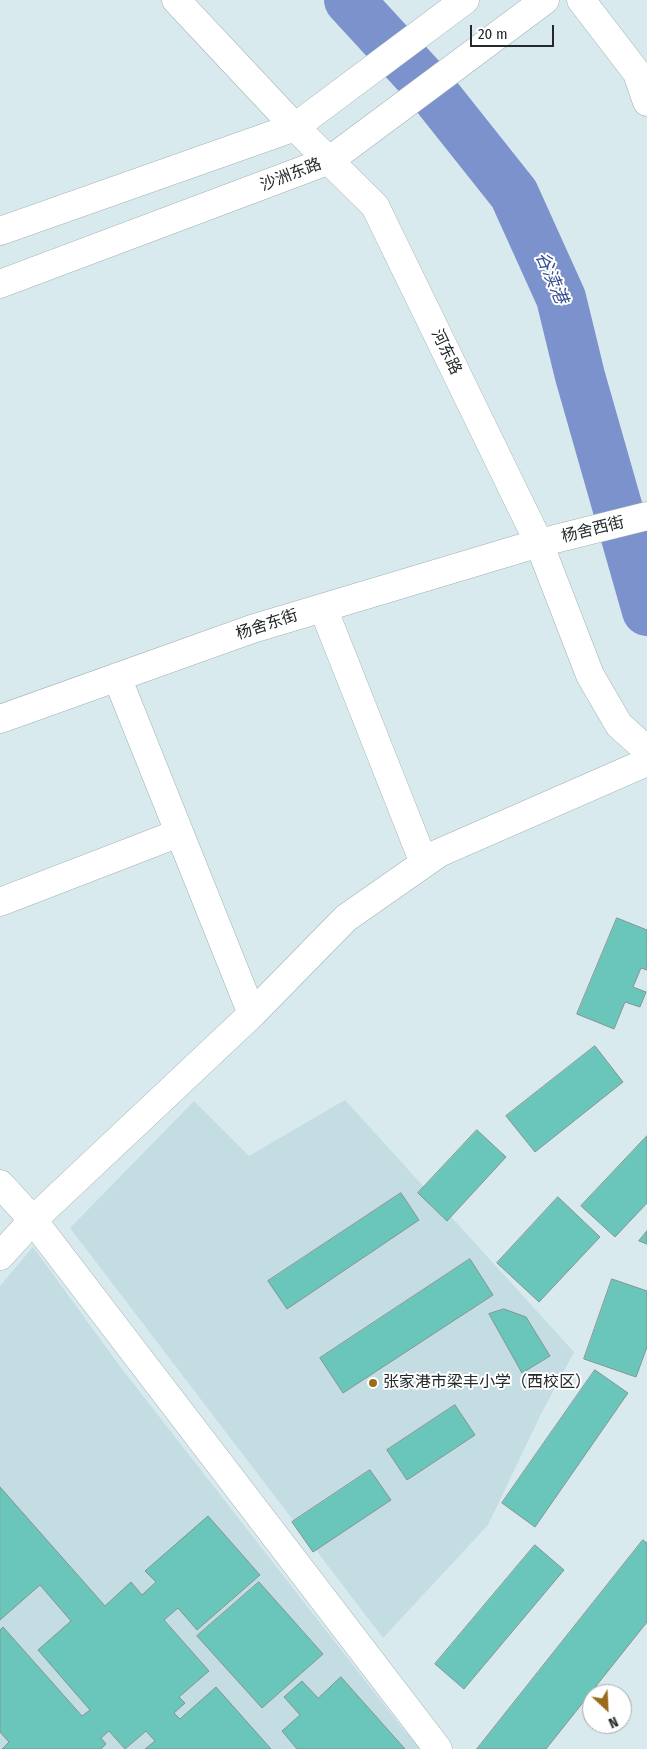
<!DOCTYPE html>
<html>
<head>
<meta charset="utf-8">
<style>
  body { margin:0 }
  #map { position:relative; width:647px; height:1749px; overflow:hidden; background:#d8eaee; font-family:"Fira Sans Condensed",sans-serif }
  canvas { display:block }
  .north { position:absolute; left:582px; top:1684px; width:50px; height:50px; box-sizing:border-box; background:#fff; border:1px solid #a7aaab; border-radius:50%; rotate:155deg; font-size:14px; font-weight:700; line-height:20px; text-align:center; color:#242a2c }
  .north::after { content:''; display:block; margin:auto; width:18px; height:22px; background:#9b6b1d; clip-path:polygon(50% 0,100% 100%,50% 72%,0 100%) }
  .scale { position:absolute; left:470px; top:25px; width:84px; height:22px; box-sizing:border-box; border:2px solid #242a2c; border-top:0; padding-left:6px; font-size:15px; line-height:18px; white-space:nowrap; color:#242a2c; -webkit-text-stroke:4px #fff; paint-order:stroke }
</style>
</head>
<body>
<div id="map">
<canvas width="647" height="1749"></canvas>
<div class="north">N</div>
<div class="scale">20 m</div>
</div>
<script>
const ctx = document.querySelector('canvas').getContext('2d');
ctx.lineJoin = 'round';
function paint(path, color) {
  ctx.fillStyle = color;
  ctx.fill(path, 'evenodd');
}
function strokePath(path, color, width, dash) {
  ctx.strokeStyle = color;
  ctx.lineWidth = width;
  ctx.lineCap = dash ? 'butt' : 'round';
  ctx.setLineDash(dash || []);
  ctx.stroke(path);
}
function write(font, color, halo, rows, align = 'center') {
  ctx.font = font + ' "Fira Sans Condensed","Noto Sans SC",sans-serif';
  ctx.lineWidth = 4;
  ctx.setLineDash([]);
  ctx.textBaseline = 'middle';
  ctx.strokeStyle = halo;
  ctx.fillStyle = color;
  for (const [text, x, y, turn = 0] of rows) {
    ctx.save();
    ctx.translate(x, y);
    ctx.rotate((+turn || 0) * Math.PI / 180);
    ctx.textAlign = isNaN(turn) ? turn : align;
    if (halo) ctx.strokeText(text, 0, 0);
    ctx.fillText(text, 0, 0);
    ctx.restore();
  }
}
paint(new Path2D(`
  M 345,1100 L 574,1352 L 541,1414 L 488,1525 L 383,1638 L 70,1228 L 194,1101 L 249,1156 Z
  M 33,1247 L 122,1369 L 403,1729 L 421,1749 L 0,1749 L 0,1286 Z`), '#c3dde3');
strokePath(new Path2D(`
  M 349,0 L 429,87 L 514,194 L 561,298 L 580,376 L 647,611`), '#7c92cc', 50);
const building = new Path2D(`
  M 617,918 L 647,930 L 647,970 L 641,968 L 633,987 L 646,992 L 640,1007 L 625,1002 L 614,1029 L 577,1014 Z
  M 595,1046 L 623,1082 L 535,1152 L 506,1116 Z
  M 477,1130 L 506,1157 L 447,1221 L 418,1193 Z
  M 647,1136 L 647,1203 L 615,1237 L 581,1206 Z
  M 401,1193 L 419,1220 L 287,1309 L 268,1281 Z
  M 558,1197 L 600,1237 L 539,1302 L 497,1263 Z
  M 647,1231 L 647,1244 L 639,1241 Z
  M 470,1259 L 493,1295 L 343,1393 L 320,1358 Z
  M 612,1279 L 647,1291 L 647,1347 L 636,1377 L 584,1359 Z
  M 504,1309 L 526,1317 L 550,1356 L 522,1373 L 489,1314 Z
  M 595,1370 L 628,1393 L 535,1527 L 502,1503 Z
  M 455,1405 L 475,1435 L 407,1480 L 387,1450 Z
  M 370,1470 L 391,1500 L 313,1552 L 292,1522 Z
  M 0,1487 L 105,1606 L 131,1582 L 142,1595 L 156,1582 L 145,1571 L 208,1516 L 260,1575 L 197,1630 L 178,1608 L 164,1620 L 209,1671 L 179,1697 L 185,1703 L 174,1713 L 180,1719 L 216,1687 L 271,1749 L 145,1749 L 155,1741 L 146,1731 L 125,1749 L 109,1731 L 101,1738 L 106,1744 L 101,1749 L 2,1749 L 9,1742 L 0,1732 L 0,1630 L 3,1627 L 82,1716 L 90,1710 L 38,1650 L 71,1621 L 40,1585 L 0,1620 Z
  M 643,1540 L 647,1543 L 647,1622 L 546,1749 L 477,1749 Z
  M 535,1545 L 564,1570 L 464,1689 L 435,1664 Z
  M 259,1582 L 323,1654 L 262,1708 L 197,1636 Z
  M 341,1677 L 405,1749 L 297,1749 L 282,1731 L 300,1715 L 284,1697 L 302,1681 L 318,1698 Z`);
paint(building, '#6ac6bb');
strokePath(building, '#849592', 1);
const minor = new Path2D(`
  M 176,0 L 295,127 L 375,206 L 539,543 L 590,675 L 619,725 L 647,750
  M 581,0 L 637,73 L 647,102
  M 0,231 L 295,127 L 465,0
  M 0,284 L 330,160 L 545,0
  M 323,608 L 424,863
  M 117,677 L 252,1014
  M 0,719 L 252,629 L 539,543 L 647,516
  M 0,902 L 179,833
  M 0,1184 L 33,1220 L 438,1749
  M 0,1256 L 33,1220 L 252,1014 L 346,918 L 439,853 L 647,762`);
strokePath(minor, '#a0b1b5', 29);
strokePath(minor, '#fff', 28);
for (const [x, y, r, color] of [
  [373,1383,5,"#9b6b1d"]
]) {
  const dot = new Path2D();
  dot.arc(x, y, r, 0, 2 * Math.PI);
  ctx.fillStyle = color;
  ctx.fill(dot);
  strokePath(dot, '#fff', 2);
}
write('16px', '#242a2c', '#fff', [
  ["沙洲东路",291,175,-21],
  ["河东路",446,352,64],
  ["杨舍西街",593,530,-14],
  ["杨舍东街",267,625,-18]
]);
write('16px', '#242a2c', '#fff', [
  ["张家港市梁丰小学（西校区）",383,1383]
], 'left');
write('italic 18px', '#374e95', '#fff', [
  ["谷渎港",551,278,67]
]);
</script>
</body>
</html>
